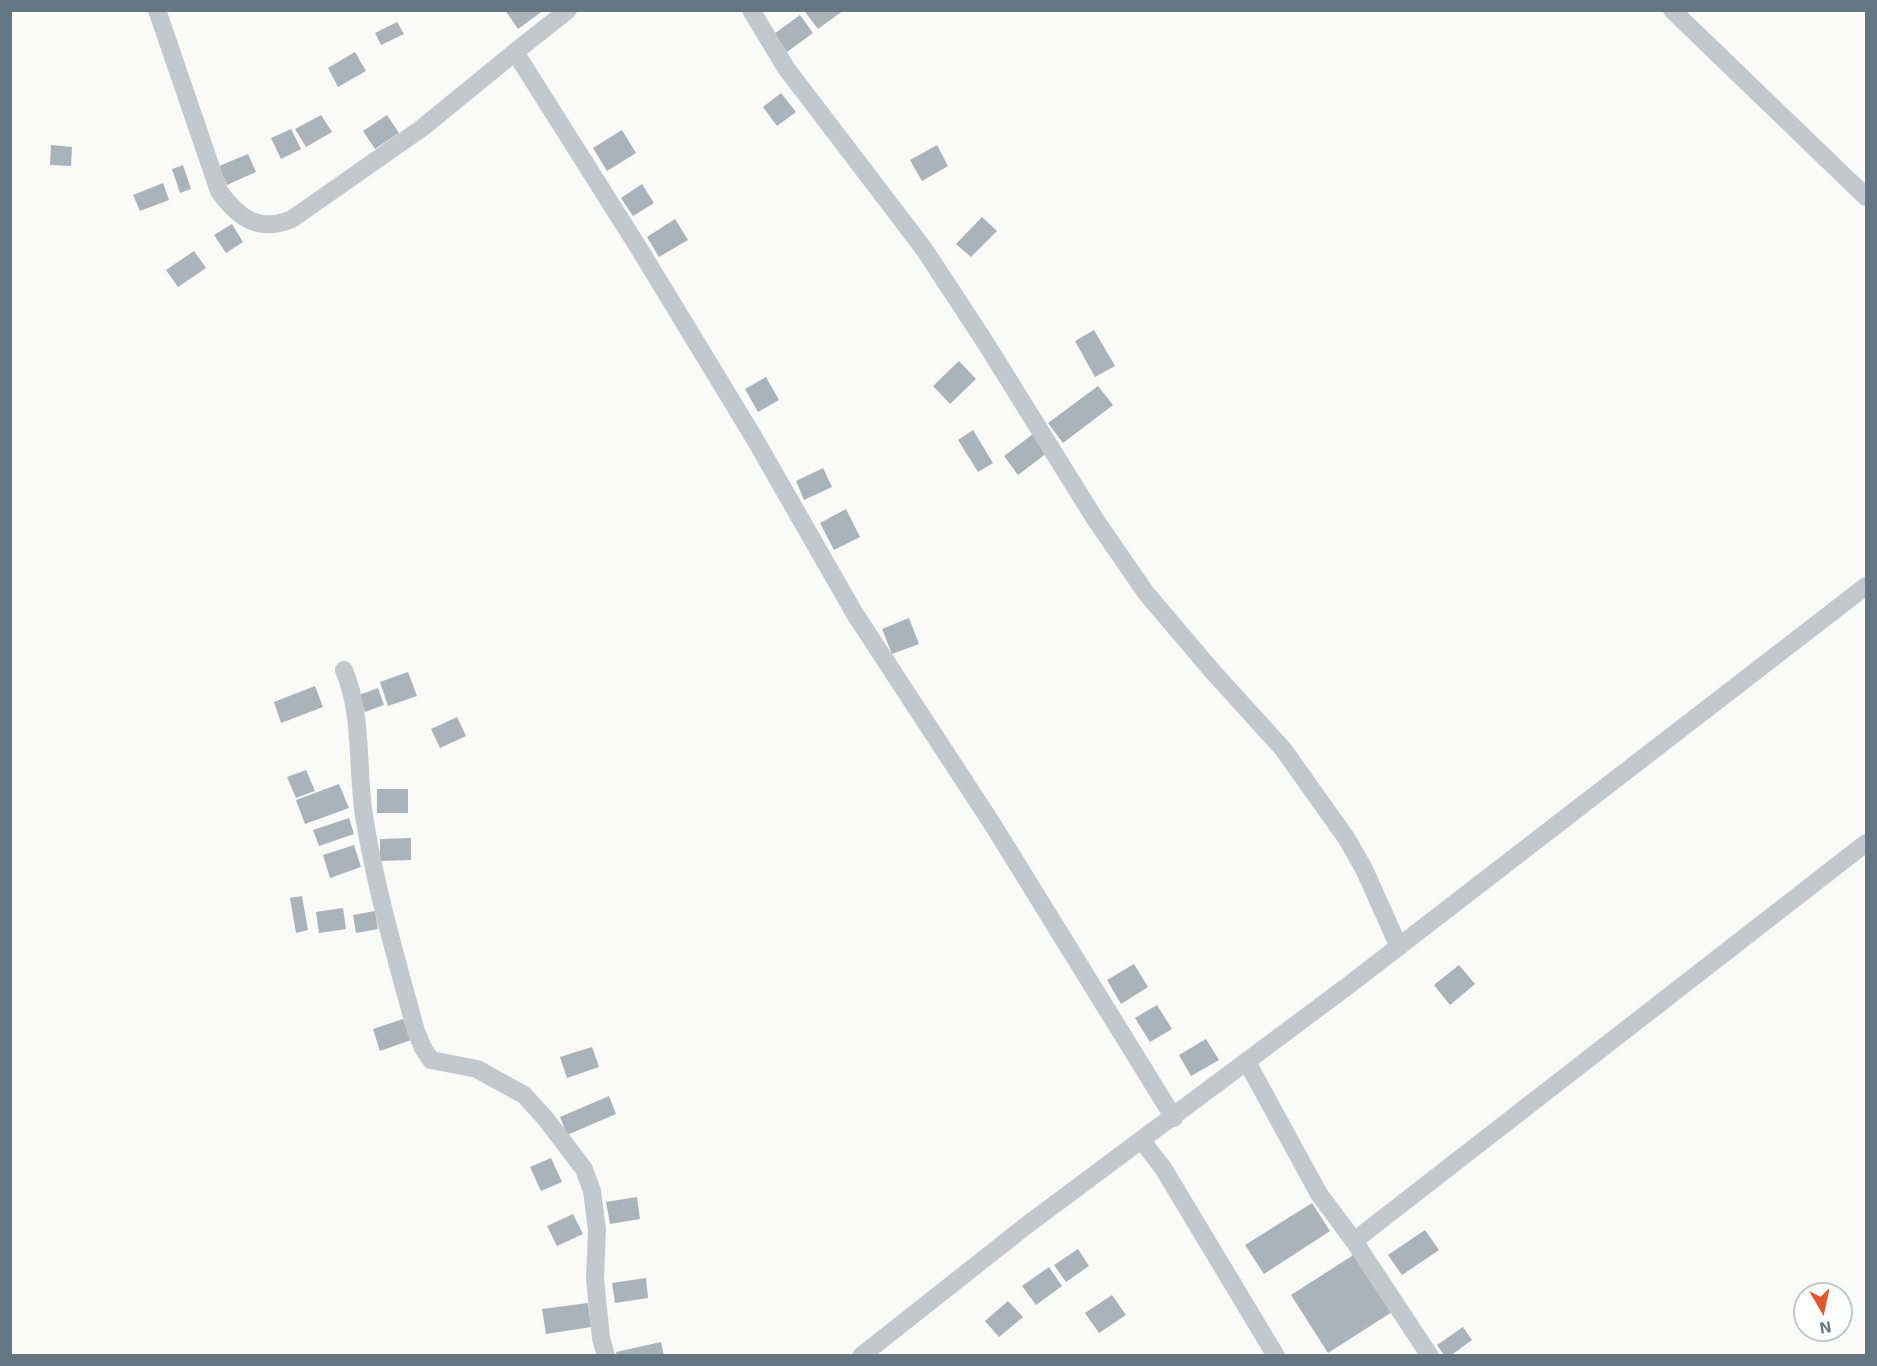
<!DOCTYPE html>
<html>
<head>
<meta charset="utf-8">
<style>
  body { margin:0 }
  #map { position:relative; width:1877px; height:1366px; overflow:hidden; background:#fafaf8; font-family:"Exo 2",sans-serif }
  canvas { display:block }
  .frame { position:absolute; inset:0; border:12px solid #657683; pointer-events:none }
  .north { position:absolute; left:1793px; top:1282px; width:60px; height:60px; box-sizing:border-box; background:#fff; border:2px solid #c1c8cd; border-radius:50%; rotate:171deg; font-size:16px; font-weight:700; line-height:24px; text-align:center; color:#657683 }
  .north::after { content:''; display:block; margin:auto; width:21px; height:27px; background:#e4572e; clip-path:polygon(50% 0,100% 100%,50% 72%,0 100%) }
</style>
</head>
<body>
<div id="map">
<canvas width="1877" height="1366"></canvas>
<div class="frame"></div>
<div class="north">N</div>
</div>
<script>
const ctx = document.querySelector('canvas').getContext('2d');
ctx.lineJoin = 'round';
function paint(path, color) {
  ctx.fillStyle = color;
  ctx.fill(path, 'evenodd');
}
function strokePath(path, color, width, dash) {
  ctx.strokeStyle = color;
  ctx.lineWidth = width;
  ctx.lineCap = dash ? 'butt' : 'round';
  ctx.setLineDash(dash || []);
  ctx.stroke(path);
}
paint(new Path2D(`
  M 505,10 L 544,10 L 518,29 Z
  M 807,10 L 844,10 L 818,29 L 805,12 Z
  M 800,15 L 813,33 L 787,52 L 774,34 Z
  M 397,22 L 404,34 L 381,45 L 375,33 Z
  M 355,52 L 366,71 L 338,87 L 328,68 Z
  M 781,93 L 796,112 L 777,126 L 763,107 Z
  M 321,115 L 332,132 L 306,147 L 295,129 Z
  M 387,115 L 399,133 L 375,149 L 363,131 Z
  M 291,129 L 301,149 L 281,159 L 271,138 Z
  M 622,130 L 636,153 L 607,171 L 593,148 Z
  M 51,145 L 72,147 L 71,166 L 50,165 Z
  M 937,145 L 948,166 L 922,181 L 910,160 Z
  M 248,154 L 256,172 L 227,185 L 219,166 Z
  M 183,165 L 191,189 L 180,193 L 172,169 Z
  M 163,183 L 169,200 L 140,211 L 133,195 Z
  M 642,184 L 654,203 L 633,216 L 621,198 Z
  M 982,217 L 997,231 L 971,257 L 956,244 Z
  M 675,219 L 688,240 L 659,257 L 647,237 Z
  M 232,224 L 243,242 L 226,253 L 214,235 Z
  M 194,251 L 206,268 L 178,287 L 166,270 Z
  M 1094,330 L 1115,366 L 1095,377 L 1075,341 Z
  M 959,361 L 976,379 L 950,404 L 933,386 Z
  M 766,377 L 779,400 L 758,412 L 745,389 Z
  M 1098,386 L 1113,405 L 1063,443 L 1048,423 Z
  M 973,430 L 993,463 L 978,472 L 958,440 Z
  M 1033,434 L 1047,453 L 1018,475 L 1004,456 Z
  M 823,468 L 832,487 L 804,500 L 796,481 Z
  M 846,509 L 860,537 L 834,550 L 820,523 Z
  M 909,618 L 919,644 L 892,654 L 882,629 Z
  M 408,672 L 417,696 L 388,706 L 380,682 Z
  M 315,686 L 323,707 L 281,723 L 274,702 Z
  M 378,688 L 384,705 L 365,712 L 359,695 Z
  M 457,717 L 466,736 L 440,748 L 431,729 Z
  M 306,770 L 315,791 L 296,798 L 287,777 Z
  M 339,784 L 349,808 L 305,824 L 296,800 Z
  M 377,789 L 408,789 L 408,813 L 377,813 Z
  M 349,818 L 354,834 L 319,846 L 313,830 Z
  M 411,838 L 411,860 L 380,861 L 380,839 Z
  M 354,845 L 361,867 L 330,878 L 323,855 Z
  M 302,896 L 308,930 L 296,933 L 290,898 Z
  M 343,908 L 346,929 L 319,933 L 316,912 Z
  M 375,911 L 378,929 L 356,933 L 353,915 Z
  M 1134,964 L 1148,987 L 1121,1004 L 1107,980 Z
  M 1459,965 L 1475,984 L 1450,1005 L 1434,985 Z
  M 1157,1005 L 1172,1029 L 1150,1042 L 1135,1018 Z
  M 403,1019 L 411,1040 L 380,1051 L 373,1029 Z
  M 1206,1039 L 1219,1060 L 1191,1076 L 1179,1055 Z
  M 592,1047 L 599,1067 L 567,1078 L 560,1057 Z
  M 609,1096 L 616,1114 L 567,1135 L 560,1117 Z
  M 551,1158 L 562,1182 L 541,1191 L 530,1167 Z
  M 637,1197 L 640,1219 L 610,1224 L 606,1202 Z
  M 1312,1203 L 1330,1231 L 1264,1274 L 1245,1245 Z
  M 573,1214 L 583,1234 L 557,1246 L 547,1226 Z
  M 1425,1230 L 1439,1250 L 1402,1275 L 1388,1255 Z
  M 1078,1249 L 1089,1266 L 1066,1282 L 1054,1265 Z
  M 1355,1254 L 1392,1312 L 1328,1353 L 1291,1295 Z
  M 1049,1267 L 1062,1286 L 1036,1305 L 1022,1286 Z
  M 646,1278 L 648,1298 L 615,1303 L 612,1283 Z
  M 1112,1295 L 1126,1315 L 1099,1333 L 1085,1313 Z
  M 1008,1301 L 1023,1317 L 999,1337 L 985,1321 Z
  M 588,1303 L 591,1327 L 546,1334 L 542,1309 Z
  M 1463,1327 L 1472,1340 L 1450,1356 L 1445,1356 L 1437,1345 Z
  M 661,1342 L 664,1356 L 617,1356 L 616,1352 Z`), '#aab3b9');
strokePath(new Path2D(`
  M 157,10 L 219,191 C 238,218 259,233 292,219 L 422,128 L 515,52 L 640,250 L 753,436 L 855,614 L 993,825 L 1174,1118
  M 751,10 L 786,68 L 924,249 L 985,342 L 1095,519 L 1146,593 L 1214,673 L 1283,749 L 1347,839 L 1364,869 L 1399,947
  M 1672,10 L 1866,197
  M 515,52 L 568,10
  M 344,670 C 364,718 356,772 365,822 C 377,893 397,962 416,1031 L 423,1048 L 431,1060 L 477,1069 L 524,1095 L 545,1118 L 584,1169 L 592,1191 L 597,1230 L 595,1279 L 601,1338 L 606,1356
  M 1247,1062 L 1319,1194 L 1354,1241 L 1430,1356
  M 1142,1141 L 1163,1168 L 1276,1356
  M 1354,1241 L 1866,843
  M 861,1356 L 1027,1225 L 1349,985 L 1866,586`), '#c3c8cc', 18);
</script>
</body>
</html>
